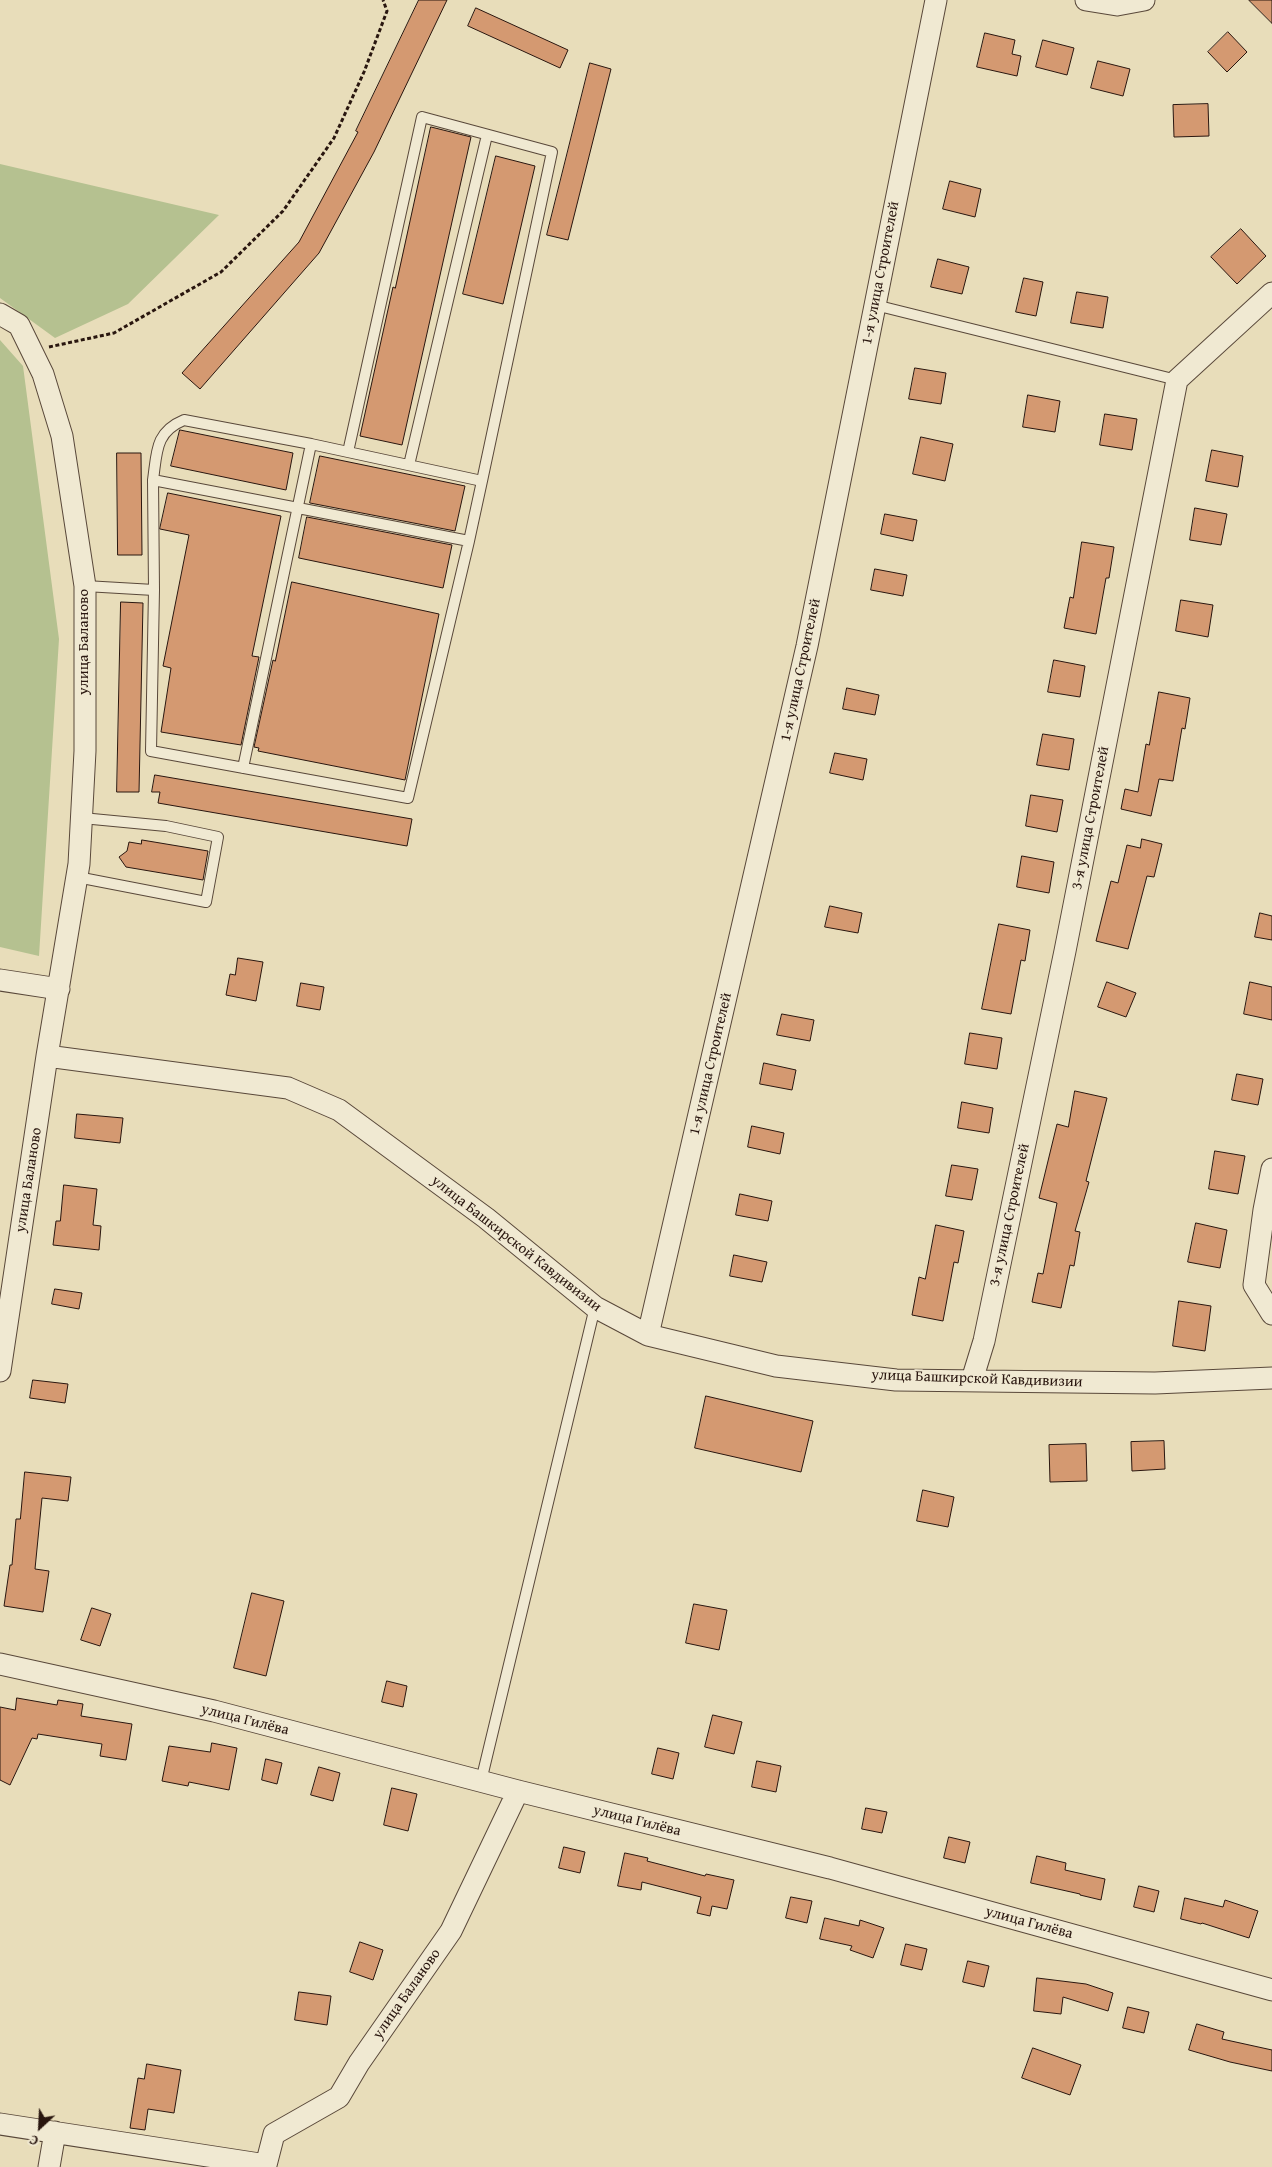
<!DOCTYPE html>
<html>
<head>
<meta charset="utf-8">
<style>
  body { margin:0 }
  #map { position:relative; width:1272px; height:2167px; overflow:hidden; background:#e8ddba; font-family:"Gentium Book Plus",serif }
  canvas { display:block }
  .north { position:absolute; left:15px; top:2102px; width:50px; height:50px; -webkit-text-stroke:4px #f0e9d2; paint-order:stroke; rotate:205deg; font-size:14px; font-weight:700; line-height:20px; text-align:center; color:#29160f }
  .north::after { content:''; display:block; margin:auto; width:18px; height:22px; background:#29160f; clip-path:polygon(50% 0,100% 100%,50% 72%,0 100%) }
</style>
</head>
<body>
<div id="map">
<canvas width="1272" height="2167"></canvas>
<div class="north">С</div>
</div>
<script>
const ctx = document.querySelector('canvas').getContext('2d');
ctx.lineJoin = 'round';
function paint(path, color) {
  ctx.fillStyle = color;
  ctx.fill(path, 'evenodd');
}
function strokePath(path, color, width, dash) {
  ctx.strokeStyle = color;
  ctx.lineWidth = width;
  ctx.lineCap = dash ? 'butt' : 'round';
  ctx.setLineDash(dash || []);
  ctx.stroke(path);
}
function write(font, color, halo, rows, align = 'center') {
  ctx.font = font + ' "Gentium Book Plus",serif';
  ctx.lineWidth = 4;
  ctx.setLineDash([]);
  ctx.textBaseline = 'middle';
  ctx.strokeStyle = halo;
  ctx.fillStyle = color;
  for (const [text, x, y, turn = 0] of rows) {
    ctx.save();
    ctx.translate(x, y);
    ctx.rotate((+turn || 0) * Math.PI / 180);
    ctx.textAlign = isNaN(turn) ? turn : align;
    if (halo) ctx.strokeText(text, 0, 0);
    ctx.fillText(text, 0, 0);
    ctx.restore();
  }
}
paint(new Path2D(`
  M 0,164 L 219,215 L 128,304 L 55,338 L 0,298 Z
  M 0,340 L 23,366 L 59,639 L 39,956 L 0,947 Z`), '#b5c190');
const building = new Path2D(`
  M 419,0 L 447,0 L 374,152 L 319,253 L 200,389 L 182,373 L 299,242 L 358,132 L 356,131 Z
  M 1249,0 L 1272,0 L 1272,23 Z
  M 476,8 L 568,50 L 560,68 L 468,26 Z
  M 1228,32 L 1247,52 L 1227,72 L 1208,52 Z
  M 985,33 L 1015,40 L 1012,54 L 1021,56 L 1017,76 L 977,67 Z
  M 1043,40 L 1074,48 L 1067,75 L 1036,67 Z
  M 1098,61 L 1130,69 L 1123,96 L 1091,88 Z
  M 590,63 L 611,69 L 568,240 L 547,235 Z
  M 1208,104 L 1209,136 L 1174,137 L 1173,105 Z
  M 431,127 L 471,137 L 402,445 L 360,436 L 393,287 L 395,288 Z
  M 496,156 L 535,166 L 503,304 L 463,294 Z
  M 950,181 L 981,189 L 975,217 L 943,209 Z
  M 1241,229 L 1266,256 L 1237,284 L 1211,257 Z
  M 938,259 L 969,267 L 962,294 L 931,287 Z
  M 1024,278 L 1043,282 L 1036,316 L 1016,312 Z
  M 1077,292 L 1108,297 L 1103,328 L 1071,323 Z
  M 915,368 L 946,373 L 941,404 L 909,399 Z
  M 1028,395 L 1060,401 L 1055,432 L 1023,427 Z
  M 1105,414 L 1137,419 L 1132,450 L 1100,445 Z
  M 180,430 L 293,453 L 286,490 L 171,466 Z
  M 921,437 L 953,444 L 945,481 L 913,474 Z
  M 1212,450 L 1243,456 L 1238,487 L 1206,481 Z
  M 117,453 L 141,453 L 142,555 L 118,555 Z
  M 320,456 L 465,486 L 455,531 L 310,503 Z
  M 168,493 L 281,516 L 252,656 L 259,657 L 241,745 L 161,732 L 171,668 L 163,666 L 189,535 L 160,529 Z
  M 1195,508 L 1227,514 L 1221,545 L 1190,540 Z
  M 885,514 L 917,520 L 913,541 L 881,534 Z
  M 307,517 L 452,545 L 443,588 L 299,558 Z
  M 1082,542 L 1114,547 L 1109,578 L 1106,578 L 1096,634 L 1064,628 L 1070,597 L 1073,598 Z
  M 875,569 L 907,575 L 903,596 L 871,590 Z
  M 292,582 L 439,614 L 405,780 L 258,751 L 259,748 L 254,747 L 273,660 L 275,661 Z
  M 1181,600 L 1213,605 L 1208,637 L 1176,631 Z
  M 121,602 L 143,603 L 139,792 L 117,792 Z
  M 1054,660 L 1085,666 L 1080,697 L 1048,692 Z
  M 847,688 L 879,695 L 875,715 L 843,709 Z
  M 1159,692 L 1190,698 L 1185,729 L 1182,728 L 1173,781 L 1159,779 L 1151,816 L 1121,809 L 1125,789 L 1138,792 L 1146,744 L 1149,745 Z
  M 1043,734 L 1074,739 L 1069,770 L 1037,765 Z
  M 835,753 L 867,759 L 863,780 L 830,773 Z
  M 155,775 L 412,819 L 407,846 L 158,803 L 160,792 L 152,792 Z
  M 1031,795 L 1063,800 L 1057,832 L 1026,826 Z
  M 1142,839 L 1162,844 L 1154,877 L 1147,876 L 1128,949 L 1096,941 L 1111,881 L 1118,883 L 1127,845 L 1140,848 Z
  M 142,840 L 208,851 L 203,880 L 126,867 L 119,857 L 127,851 L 129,842 L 141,844 Z
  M 1022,856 L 1054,862 L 1049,893 L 1017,887 Z
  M 830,906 L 862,913 L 858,933 L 825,927 Z
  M 1260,913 L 1272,916 L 1272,940 L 1255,937 Z
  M 999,924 L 1030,930 L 1025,961 L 1021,960 L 1011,1014 L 982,1009 Z
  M 238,958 L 263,962 L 256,1001 L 226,995 L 230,974 L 235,975 Z
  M 1107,982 L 1136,993 L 1126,1017 L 1098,1007 Z
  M 1250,982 L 1272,987 L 1272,1020 L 1244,1014 Z
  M 301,983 L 324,987 L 320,1010 L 297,1006 Z
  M 782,1014 L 814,1020 L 810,1041 L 777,1035 Z
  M 970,1033 L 1002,1038 L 997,1069 L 965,1064 Z
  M 764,1063 L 796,1070 L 792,1090 L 760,1084 Z
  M 1237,1074 L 1263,1079 L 1258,1105 L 1232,1100 Z
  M 1075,1091 L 1107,1098 L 1086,1181 L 1089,1182 L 1075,1231 L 1080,1232 L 1074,1266 L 1070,1265 L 1061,1308 L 1032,1302 L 1038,1273 L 1043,1274 L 1057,1203 L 1039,1198 L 1057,1124 L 1068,1127 Z
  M 962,1102 L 993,1108 L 989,1133 L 958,1128 Z
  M 77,1114 L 123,1118 L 120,1143 L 75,1138 Z
  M 752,1126 L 784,1133 L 780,1154 L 748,1147 Z
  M 1215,1151 L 1245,1156 L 1238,1194 L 1209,1189 Z
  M 952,1165 L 978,1169 L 972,1200 L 946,1196 Z
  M 64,1185 L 97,1189 L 93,1225 L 101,1226 L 99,1250 L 53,1245 L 56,1221 L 60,1221 Z
  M 740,1194 L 772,1201 L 768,1221 L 736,1215 Z
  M 1196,1223 L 1227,1230 L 1220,1268 L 1188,1262 Z
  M 936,1225 L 964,1231 L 958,1263 L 954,1262 L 943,1321 L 912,1315 L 919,1277 L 925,1279 Z
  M 734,1255 L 767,1262 L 762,1282 L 730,1276 Z
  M 55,1289 L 82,1293 L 79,1309 L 52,1304 Z
  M 1179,1301 L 1211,1306 L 1205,1351 L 1173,1346 Z
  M 33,1380 L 68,1384 L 65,1403 L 30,1398 Z
  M 706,1396 L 813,1421 L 801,1472 L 695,1448 Z
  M 1164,1441 L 1165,1469 L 1132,1471 L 1131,1442 Z
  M 1086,1444 L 1087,1481 L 1050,1482 L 1049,1445 Z
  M 25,1472 L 71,1477 L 68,1501 L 42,1498 L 35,1569 L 49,1571 L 43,1612 L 4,1606 L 10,1565 L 12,1565 L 16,1519 L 20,1519 Z
  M 923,1490 L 954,1497 L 948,1527 L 917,1521 Z
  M 252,1593 L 284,1601 L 266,1676 L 234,1668 Z
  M 694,1604 L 727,1610 L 719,1650 L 686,1643 Z
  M 92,1608 L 111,1614 L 100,1646 L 81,1640 Z
  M 387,1681 L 407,1686 L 403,1707 L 382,1702 Z
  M 17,1698 L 57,1705 L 58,1700 L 83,1704 L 81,1716 L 132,1724 L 126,1760 L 100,1756 L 102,1744 L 38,1734 L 37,1739 L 32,1738 L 10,1785 L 0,1780 L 0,1707 L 15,1710 Z
  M 713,1715 L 742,1722 L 734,1754 L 705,1747 Z
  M 212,1743 L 237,1748 L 229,1790 L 189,1782 L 188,1786 L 162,1781 L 169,1746 L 210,1752 Z
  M 658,1748 L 679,1753 L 673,1779 L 652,1774 Z
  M 266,1759 L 282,1763 L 277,1784 L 262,1780 Z
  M 757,1761 L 781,1766 L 776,1792 L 752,1787 Z
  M 319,1767 L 340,1773 L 333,1801 L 311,1795 Z
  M 392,1788 L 417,1794 L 408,1831 L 384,1825 Z
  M 866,1808 L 887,1812 L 882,1833 L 862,1829 Z
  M 949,1837 L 970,1842 L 965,1863 L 944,1858 Z
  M 564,1847 L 585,1852 L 580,1873 L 559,1868 Z
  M 625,1853 L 648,1858 L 647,1861 L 705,1876 L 706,1874 L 734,1880 L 727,1909 L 712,1906 L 710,1916 L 697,1913 L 701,1897 L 642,1882 L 641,1890 L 618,1886 Z
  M 1037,1856 L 1066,1863 L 1065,1870 L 1105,1879 L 1101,1900 L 1080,1895 L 1080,1894 L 1031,1883 Z
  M 1139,1886 L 1159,1891 L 1154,1912 L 1134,1907 Z
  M 791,1897 L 812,1901 L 807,1923 L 786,1918 Z
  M 1185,1898 L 1223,1907 L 1225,1900 L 1258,1911 L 1249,1938 L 1202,1923 L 1201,1924 L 1181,1919 Z
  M 825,1918 L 859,1926 L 860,1920 L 884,1928 L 873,1958 L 850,1950 L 852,1946 L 820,1939 Z
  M 360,1942 L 383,1950 L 373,1980 L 350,1972 Z
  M 906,1944 L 927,1949 L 922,1970 L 901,1965 Z
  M 968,1961 L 989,1966 L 984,1987 L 963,1982 Z
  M 1037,1978 L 1086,1984 L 1113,1993 L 1108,2011 L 1063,1997 L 1061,2014 L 1034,2011 Z
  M 299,1992 L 331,1996 L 327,2025 L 295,2020 Z
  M 1128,2007 L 1149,2012 L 1144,2033 L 1123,2028 Z
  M 1197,2024 L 1224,2032 L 1222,2039 L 1272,2050 L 1272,2071 L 1230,2062 L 1189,2050 Z
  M 1033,2048 L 1081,2065 L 1070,2095 L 1022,2078 Z
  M 147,2064 L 181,2070 L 174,2113 L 148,2109 L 145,2130 L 130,2128 L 138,2078 L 144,2079 Z`);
paint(building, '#d49971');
strokePath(building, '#29160f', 1);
const lane = new Path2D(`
  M 875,305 L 1177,380
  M 311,444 L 482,481 L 469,541
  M 348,452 L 422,117 L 552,152 L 482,481
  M 409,465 L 487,135
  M 153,480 C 157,452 155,432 184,420 L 311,444 L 243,768
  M 85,586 L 154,590 L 151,751 L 408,798 L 469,541 L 153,480 L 154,590
  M 77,877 L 206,902 L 218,837 L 166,826 L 82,818
  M 481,1781 L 595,1307`);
const street = new Path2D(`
  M 1086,0 L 1117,5 L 1144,0
  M 0,314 L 19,325 L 43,374 L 62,436 L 85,586 L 85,751 L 79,864 L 47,1056 L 0,1371
  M 0,980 L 59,989
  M 47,1056 L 288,1088 L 339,1110 L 486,1218 L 595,1307 L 648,1335 L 776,1366 L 896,1380 L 1155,1383 L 1272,1378
  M 1272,1169 L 1264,1210 L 1254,1285 L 1272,1314
  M 648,1335 L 807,646 L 936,0
  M 972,1380 L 984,1341 L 1065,951 L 1177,380 L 1272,293
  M 0,1664 L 214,1711 L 518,1791 L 830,1868 L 1272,1990
  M 0,2124 L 266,2165 L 265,2167
  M 266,2165 L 274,2134 L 339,2097 L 359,2063 L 451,1931 L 518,1791
  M 49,2167 L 55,2132`);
strokePath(lane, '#59483a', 12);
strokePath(street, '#59483a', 23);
strokePath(new Path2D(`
  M 49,347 L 114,333 L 221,272 L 283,211 L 334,138 L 364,72 L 387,11 L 383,0`), '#29160f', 3, [4, 2.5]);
strokePath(lane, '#f0e9d2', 10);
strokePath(street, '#f0e9d2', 21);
write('15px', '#29160f', '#f0e9d2', [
  ["1-я улица Строителей",881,273,-79],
  ["улица Баланово",84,642,-90],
  ["1-я улица Строителей",801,670,-78],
  ["3-я улица Строителей",1091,818,-79],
  ["1-я улица Строителей",711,1064,-77],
  ["улица Баланово",29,1180,-81],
  ["3-я улица Строителей",1010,1215,-78],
  ["улица Башкирской Кавдивизии",516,1244,38],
  ["улица Башкирской Кавдивизии",977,1379,2],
  ["улица Гилёва",245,1720,14],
  ["улица Гилёва",637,1821,14],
  ["улица Гилёва",1029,1923,15],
  ["улица Баланово",407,1994,-55]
]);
</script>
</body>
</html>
